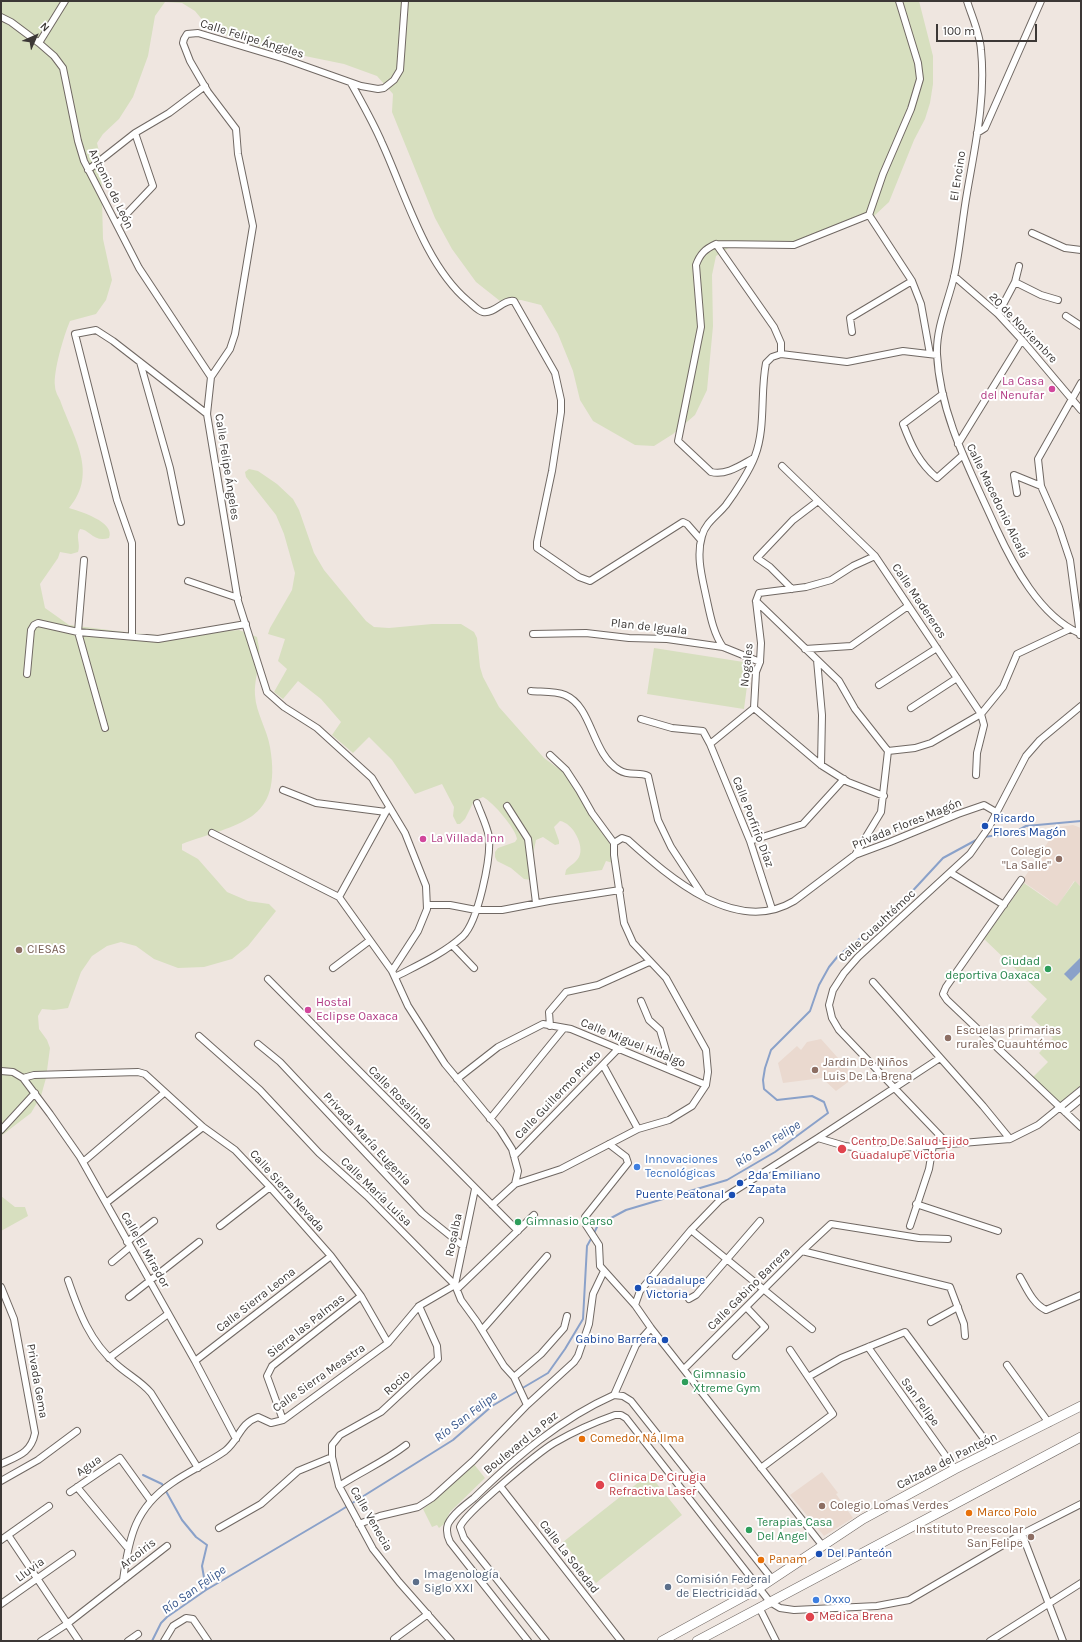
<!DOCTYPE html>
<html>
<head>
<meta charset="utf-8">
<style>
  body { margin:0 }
  #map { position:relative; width:1082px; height:1642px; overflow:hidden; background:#efe6e0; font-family:Karla,sans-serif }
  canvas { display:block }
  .frame { position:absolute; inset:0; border:2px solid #3c3836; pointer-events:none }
  .north { position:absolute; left:16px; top:16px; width:40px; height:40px; -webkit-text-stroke:3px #fff; paint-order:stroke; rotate:45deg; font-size:11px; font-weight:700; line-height:16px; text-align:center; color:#3c3836 }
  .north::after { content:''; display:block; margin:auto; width:14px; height:18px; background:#3c3836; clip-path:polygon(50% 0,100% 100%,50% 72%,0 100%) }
  .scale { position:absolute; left:936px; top:24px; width:101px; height:18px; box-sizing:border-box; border:2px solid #3c3836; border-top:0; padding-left:5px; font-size:12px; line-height:14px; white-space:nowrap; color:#3c3836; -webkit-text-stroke:3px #fff; paint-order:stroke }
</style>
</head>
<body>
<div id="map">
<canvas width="1082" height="1642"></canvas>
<div class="frame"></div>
<div class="north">N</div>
<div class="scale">100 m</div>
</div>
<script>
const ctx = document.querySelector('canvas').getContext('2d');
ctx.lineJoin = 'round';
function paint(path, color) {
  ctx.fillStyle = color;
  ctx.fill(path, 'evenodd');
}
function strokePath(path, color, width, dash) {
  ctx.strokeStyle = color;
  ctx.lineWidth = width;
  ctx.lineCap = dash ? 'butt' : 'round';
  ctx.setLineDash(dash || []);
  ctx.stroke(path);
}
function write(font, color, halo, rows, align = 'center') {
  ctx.font = font + ' Karla,sans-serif';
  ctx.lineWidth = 4;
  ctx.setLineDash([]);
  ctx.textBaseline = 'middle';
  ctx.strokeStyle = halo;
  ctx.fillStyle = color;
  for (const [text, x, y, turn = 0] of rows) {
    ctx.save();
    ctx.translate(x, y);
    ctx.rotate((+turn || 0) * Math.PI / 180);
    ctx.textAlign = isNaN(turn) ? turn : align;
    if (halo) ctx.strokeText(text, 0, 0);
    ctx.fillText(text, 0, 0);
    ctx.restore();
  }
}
paint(new Path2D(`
  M 1073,825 L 1081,828 L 1081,887 L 1074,881 L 1057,907 L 1047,898 L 1022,881 L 1058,827 Z
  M 821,1039 L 855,1077 L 836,1091 L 822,1078 L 783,1083 L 778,1063 L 797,1046 L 801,1050 L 807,1042 Z
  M 822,1472 L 838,1493 L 836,1494 L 853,1518 L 824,1536 L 790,1495 Z`), '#ead9cf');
paint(new Path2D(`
  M 1,1 L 919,1 L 933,56 L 933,84 L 930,103 L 925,119 L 914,140 L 889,202 L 874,216 L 806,242 L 730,247 L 716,256 L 712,275 L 713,326 L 707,390 L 695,415 L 673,434 L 654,446 L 635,445 L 593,421 L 580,400 L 573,371 L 558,334 L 541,305 L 521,300 L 500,301 L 476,282 L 452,249 L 435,218 L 392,112 L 393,94 L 377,76 L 344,64 L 256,46 L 210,29 L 195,11 L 182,3 L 165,2 L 155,16 L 148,56 L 133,97 L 119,119 L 103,134 L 97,143 L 101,160 L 103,239 L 112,280 L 106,300 L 96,314 L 70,321 C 64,335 53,372 55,386 C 55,391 58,396 60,400 C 73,437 99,473 69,508 C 79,511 116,522 109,538 C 94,543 89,529 80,529 C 75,536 81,544 78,552 L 71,554 L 60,552 L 58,558 L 40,584 L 45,608 L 69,625 L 133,633 L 169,636 L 239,630 L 257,637 C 258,643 260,650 259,655 C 259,668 254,682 255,695 C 256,713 267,729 270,747 C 283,823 238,823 182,844 L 182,850 L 198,859 L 227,892 L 248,901 L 269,904 L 276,911 L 248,946 L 232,959 L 204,967 L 178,968 L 154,959 L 136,946 L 121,942 L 107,946 L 92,956 L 81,972 L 68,1008 L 54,1010 L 42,1009 L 38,1016 L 39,1029 L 47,1040 L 50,1048 L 46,1078 L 41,1096 L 31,1113 L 1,1136 Z
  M 249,469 L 258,471 L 277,484 L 293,499 L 299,510 L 314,553 L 324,570 L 366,621 L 374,627 L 389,628 L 432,624 L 461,624 L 474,632 L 477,638 L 480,667 L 483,677 L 499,707 L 544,758 L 570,777 L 583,791 L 613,850 L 613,863 L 606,861 L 602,870 L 565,875 L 566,870 C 570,865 576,863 579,857 C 585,846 573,823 560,821 L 554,827 L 559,841 L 559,844 L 555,845 L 543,837 L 536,840 L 533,854 L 531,880 L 524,879 L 511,868 L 497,861 L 495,857 L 495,852 L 498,848 L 515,842 L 517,839 C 516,829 493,802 483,797 L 474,801 L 465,819 L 460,824 L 457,824 L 453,816 L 454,807 L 442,784 L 415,794 L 392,760 L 369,737 L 353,753 L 332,735 L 341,722 L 321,699 L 298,681 L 283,699 L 274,692 L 287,669 L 278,661 L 285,639 L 268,634 L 270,628 L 292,590 L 295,573 L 284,534 L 276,515 L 246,477 L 245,472 Z
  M 654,648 L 750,663 L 744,709 L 647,694 Z
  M 1075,881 L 1081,887 L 1081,1085 L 1060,1103 L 1033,1077 L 1048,1062 L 1039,1053 L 1053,1038 L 1031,1017 L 1047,999 L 984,939 L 1024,883 L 1057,906 Z
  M 1,1196 L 15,1207 L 25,1207 L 28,1216 L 1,1231 Z
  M 473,1463 L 485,1478 L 450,1512 L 444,1524 L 439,1528 L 437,1525 L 432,1527 L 423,1509 L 444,1492 Z
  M 649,1474 L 682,1515 L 596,1583 L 563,1542 Z`), '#d7dfbf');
paint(new Path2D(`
  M 1081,957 L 1081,971 L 1071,981 L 1064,974 Z`), '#8aa1c9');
strokePath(new Path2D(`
  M 984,837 L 1013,833 L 1026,826 L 1081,821
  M 594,1233 L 598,1225 L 626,1210 L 727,1180 L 775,1152 L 828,1113 L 824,1102 L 812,1096 L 777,1100 L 764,1089 L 763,1080 L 765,1068 L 771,1050 L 810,1011 L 819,985 L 829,967 L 838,956 L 894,911 L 943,858 L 978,839
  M 143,1475 L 162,1484 L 182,1520 L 196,1537 L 207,1545 L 202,1566 L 206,1589
  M 152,1641 L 161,1623 L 167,1617 L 206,1590 L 338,1512 L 453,1440 L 492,1406 L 548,1373 L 565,1349 L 583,1319 L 587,1246 L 592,1237`), '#8aa1c9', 2);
const street = new Path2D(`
  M 967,1 C 972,17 980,34 981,50 C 986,98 975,146 967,193 C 962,221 960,250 954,277 C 948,302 936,328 937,354 C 940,416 971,472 996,528 C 1013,565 1040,616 1079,633
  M 1,17 L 11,22 L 39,43 L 54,56 L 63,68 L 78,141 L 84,161 L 139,268 L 211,377
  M 39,43 L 65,1
  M 351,83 C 362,103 373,122 382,143 C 405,193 425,265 468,301 C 473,305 478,311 483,312 C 495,314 503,299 514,301 L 555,373 L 561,400 L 561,412 L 552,471 L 537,542 L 537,548 L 579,577 L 590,581 L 683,522 L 687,524 L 701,540
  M 977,133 L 985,128 L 1041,1
  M 88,170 L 135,133 L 169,113 L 205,86
  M 869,215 L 883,174 L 911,109 L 920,79 L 918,63 L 899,1
  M 869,215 L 912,281 L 921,304 L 930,354
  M 117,224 L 153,186 L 135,133
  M 1032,233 L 1065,248 L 1081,250
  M 716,244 L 774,327 L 781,343 L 781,354
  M 954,276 L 998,314 L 1022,340 L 1081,410
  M 1015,282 L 1041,295 L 1058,300
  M 998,314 L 1015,282 L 1019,266
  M 1066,316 L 1081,326
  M 852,332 L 850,318 L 912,281
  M 140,362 L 170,468 L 181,522
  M 943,394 L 903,424 C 911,445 919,463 937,478 L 963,455
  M 958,444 L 1022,340
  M 754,458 C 741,465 726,476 711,472 L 678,441 L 701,327 L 696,265 C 700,254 705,249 716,244 L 794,245 L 869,215
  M 782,466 L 875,556 L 981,714 L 984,725 L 977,753 L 976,775
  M 1017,493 L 1014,475 L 1041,486
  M 84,560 L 78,632 L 105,728
  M 188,581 L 238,598
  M 792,589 L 770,567 L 757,558 L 793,520 L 818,501
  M 756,601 L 839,681 L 855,709 L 888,751
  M 533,634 L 586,633 L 629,638 L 667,639 L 723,647 L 760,662
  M 132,635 L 132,543 L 117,500 L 75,334 L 96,330 L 113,341 L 207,414
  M 1080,635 L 1070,560 L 1059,527 L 1041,486 L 1038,459 L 1081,383
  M 723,647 C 713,633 710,614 706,596 C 702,577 696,556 702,536 C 705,523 718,515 726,505 C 735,493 750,470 755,456 C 766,427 760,393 766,363 L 772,357 L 781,354 L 847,362 L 903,351 L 937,355
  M 805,649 L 851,646 L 908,606
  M 817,660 L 822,715 L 821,765
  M 27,674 L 31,630 L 34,625 L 38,623 L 78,632 L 158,639 L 246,624
  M 879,685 L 937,648
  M 531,691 C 541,692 555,691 565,695 C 593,707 591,753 619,770 C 630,777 639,771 648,776 L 658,820 L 671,847 L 703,896
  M 754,708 L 756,672 L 760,662 L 761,643 L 756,601 L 759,593 L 806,587 L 831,580 L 853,566 L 875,556
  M 754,708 L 821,765 L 848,782 L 884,796
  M 911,708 L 957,678
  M 641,719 L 672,728 L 703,731 L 710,744 L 750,841 L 772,909
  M 710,744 L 754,708
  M 888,751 L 915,748 L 931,743 L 981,714 L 1003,687 L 1017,654 L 1070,629
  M 550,755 L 566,770 L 579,790 L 592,813 L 614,843
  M 283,790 L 316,803 L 386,812
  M 507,806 L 528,839 L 536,903
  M 212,833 L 339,897 L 392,971 L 408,1006 L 445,1064 L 500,1130 L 512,1149 L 518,1171 L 515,1184
  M 750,841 L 803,824 L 844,779
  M 855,855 L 881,812 L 888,751
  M 951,873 L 1004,905
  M 1021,880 L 946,987 L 943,994 L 947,1000 L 1081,1127
  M 339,897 L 387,810
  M 427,905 L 450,905 L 476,910 L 502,910 L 549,901 L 620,890
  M 452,945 L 474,968
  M 333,968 L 369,941
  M 392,971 L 418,931 L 427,909 L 426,886 L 405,833 L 372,778 L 317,728 L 284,707 L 267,692 L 238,601 L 207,414 L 211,377 L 230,349 L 235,334 L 253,226 L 238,154 L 236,129 L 208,92 L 190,61 L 183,43 L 184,39 L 187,34 L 198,33 L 285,59 L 361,86 L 378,89 L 384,88 L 394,80 L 400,70 L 405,1
  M 395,977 C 418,965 443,954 463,936 C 478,921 491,859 489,837 C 487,826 481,814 477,803
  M 268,979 L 518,1231
  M 873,982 L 983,1106 L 1010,1139
  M 641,1001 L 649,1020 L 660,1030 L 672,1071
  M 550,1026 L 549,1012 L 566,992 L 598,985 L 649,962
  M 199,1036 L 260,1090 L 319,1153 L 367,1196 L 455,1285 L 461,1300 L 477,1322 L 504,1366 L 514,1377 L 527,1405
  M 258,1044 L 280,1062 L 422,1213 L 463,1246
  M 603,1065 L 638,1129
  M 1,1071 L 13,1072 L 23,1078 L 50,1114 L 80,1157 L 195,1361 L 236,1439
  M 23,1078 L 34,1075 L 138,1072 L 145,1074 L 203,1127 L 235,1150 L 270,1187 L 331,1256 L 361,1296 L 388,1343
  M 457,1079 L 498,1047 L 543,1024 L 571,1029 L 706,1085
  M 1065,1112 L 1081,1099
  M 490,1119 L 564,1028
  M 1,1130 L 35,1093
  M 818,1138 L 845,1146 L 878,1150 L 1010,1139 L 1038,1125 L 1081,1090
  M 609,1144 L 626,1157 L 628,1163 L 585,1217 L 586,1225 L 599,1245 L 600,1266 L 635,1305 L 651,1328 L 822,1545
  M 948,1144 L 839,1030 L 832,1018 L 829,1005 L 833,990 L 844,973 L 858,957 L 970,854 L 989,827 L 1026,756 L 1040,740 L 1081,706
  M 514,1156 L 618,1049
  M 83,1162 L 164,1093
  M 106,1203 L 203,1127
  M 916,1204 L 998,1231
  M 492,1205 L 515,1184 L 561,1169 L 638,1129 L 669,1120 L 692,1106 L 706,1085 L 708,1072 L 706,1050 L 666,978 L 633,943 L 624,923 L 614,855 L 614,843 L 622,838 L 628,840 C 669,877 736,936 794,901 L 855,855 L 890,842 L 958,814 L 984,805 L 996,812
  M 220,1226 L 270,1187
  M 910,1226 L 929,1169 L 933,1145
  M 691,1230 L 812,1329
  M 127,1242 L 154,1221
  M 802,1251 L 950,1287 L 964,1324 L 965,1336
  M 112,1262 L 130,1247
  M 1020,1277 C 1027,1289 1033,1304 1046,1310 L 1081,1295
  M 68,1280 C 79,1312 90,1342 116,1364 C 128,1375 141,1381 151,1393 L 198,1468
  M 1,1287 L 14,1319 L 35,1433 C 31,1453 18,1456 1,1464
  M 457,1289 L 534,1215
  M 129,1297 L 199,1242
  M 689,1299 L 696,1295 L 760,1221
  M 635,1305 L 640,1291 L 691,1230 L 720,1200 L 818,1138 L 940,1058
  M 419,1306 L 437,1346 L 438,1359 L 381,1412 L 340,1435 L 332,1445 L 332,1457 L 339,1486 L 373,1549 L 399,1582 L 451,1641
  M 931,1322 L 958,1307
  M 482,1330 L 547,1256
  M 868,1347 L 955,1469
  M 736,1356 L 765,1327 L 747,1308
  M 109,1358 L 168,1314
  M 195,1361 L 331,1256
  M 1007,1365 L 1049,1423
  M 684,1369 L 802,1251 L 831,1224 L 919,1238 L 948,1239
  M 514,1377 L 541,1354 L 564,1328 L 567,1316
  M 808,1377 L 841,1358 L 905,1332 L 993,1451
  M 614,1395 L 636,1345 L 651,1328
  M 283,1420 L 267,1376 L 272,1366 L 361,1296
  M 761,1468 L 833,1414 L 790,1350
  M 1,1481 L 38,1460 L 77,1431
  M 339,1486 C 362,1471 384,1462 406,1445
  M 500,1486 L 621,1641
  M 77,1487 L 127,1547
  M 70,1492 L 120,1458 L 151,1501
  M 359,1524 L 380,1516 L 418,1507 L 432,1498 L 473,1461 L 527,1405 L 574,1362 L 578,1356 L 589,1324 L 593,1294 L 604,1271
  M 219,1528 L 261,1504 L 298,1471 L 332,1457
  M 1022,1534 L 1063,1641
  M 8,1535 L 79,1641
  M 1,1540 L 49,1506
  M 123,1580 C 129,1537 135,1508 172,1483 C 189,1471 208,1463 225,1451 C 240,1439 239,1424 258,1417 L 271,1423 L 283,1420 L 388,1343 L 419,1306 L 455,1285 L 475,1189
  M 1,1604 L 72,1554
  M 759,1607 L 776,1641
  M 41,1641 L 67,1624 L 167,1546
  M 128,1641 L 138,1634
  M 164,1641 L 173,1626 L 186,1618 L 193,1619 L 208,1641
  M 395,1641 L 394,1639 L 428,1614
  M 528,1641 L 450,1542 C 447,1536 446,1530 448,1524 C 453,1514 465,1505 474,1498 C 516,1457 560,1419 614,1395 L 623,1396 L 631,1401 L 772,1579
  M 546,1641 L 464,1538 L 460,1527 C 464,1514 539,1452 554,1443 C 573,1432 595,1422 615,1415 L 621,1415 L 626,1418 L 770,1602 L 780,1608 L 794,1610 L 877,1606 L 909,1600 L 1022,1534 L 1081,1504
  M 990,1641 L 1081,1583`);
const secondary = new Path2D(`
  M 662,1641 L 759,1588 L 863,1519 L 955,1469 L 1081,1406
  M 697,1641 L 1081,1437`);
strokePath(street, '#706863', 8);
strokePath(secondary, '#706863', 10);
strokePath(street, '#fff', 6);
strokePath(secondary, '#fff', 9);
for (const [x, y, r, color] of [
  [1052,389,4,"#d1479c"],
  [985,826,4,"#1a4fb4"],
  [423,839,4,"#d1479c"],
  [1059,859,4,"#8d6e63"],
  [19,950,4,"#8d6e63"],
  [1048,969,4,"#2e9e5b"],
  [308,1010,4,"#d1479c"],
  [948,1038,4,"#8d6e63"],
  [815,1070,4,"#8d6e63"],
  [842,1149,5,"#e0444e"],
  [637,1167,4,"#3f7fe0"],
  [740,1183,4,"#1a4fb4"],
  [732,1195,4,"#1a4fb4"],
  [518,1222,4,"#2e9e5b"],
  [638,1288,4,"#1a4fb4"],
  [665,1340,4,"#1a4fb4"],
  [685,1382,4,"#2e9e5b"],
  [582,1439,4,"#e8710a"],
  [600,1485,5,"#e0444e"],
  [822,1506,4,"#8d6e63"],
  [969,1513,4,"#e8710a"],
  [749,1530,4,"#2e9e5b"],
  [1031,1537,4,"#8d6e63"],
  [819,1554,4,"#1a4fb4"],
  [761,1560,4,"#e8710a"],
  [416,1582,4,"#5c6f8a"],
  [668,1587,4,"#5c6f8a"],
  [816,1600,4,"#3f7fe0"],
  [810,1617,5,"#e0444e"]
]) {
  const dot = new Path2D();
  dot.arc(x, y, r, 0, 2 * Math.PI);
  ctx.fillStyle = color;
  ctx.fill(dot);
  strokePath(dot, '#fff', 1.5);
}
write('12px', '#3c3836', '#fff', [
  ["Calle Felipe Ángeles",252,39,17],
  ["El Encino",958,176,-81],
  ["Antonio de León",111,189,64],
  ["20 de Noviembre",1023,328,46],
  ["Calle Felipe Ángeles",227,467,81],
  ["Calle Macedonio Alcalá",997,501,64],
  ["Calle Madereros",919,601,56],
  ["Plan de Iguala",649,627,6],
  ["Nogales",747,665,-84],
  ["Calle Porfirio Díaz",753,822,69],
  ["Privada Flores Magón",907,824,-22],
  ["Calle Cuauhtémoc",877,926,-43],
  ["Calle Miguel Hidalgo",633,1043,22],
  ["Calle Guillermo Prieto",558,1095,-46],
  ["Calle Rosalinda",400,1098,45],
  ["Privada María Eugenia",367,1139,47],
  ["Calle Sierra Nevada",287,1191,48],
  ["Calle María Luisa",376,1192,44],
  ["Rosalba",454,1235,-78],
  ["Calle El Mirador",145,1250,60],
  ["Calle Gabino Barrera",749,1289,-45],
  ["Calle Sierra Leona",256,1300,-38],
  ["Sierra las Palmas",306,1326,-38],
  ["Calle Sierra Meastra",319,1378,-35],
  ["Privada Gema",37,1381,80],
  ["Rocio",397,1383,-42],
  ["San Felipe",920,1402,54],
  ["Boulevard La Paz",521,1443,-39],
  ["Calzada del Panteón",947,1461,-27],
  ["Agua",89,1466,-34],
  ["Calle Venecia",371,1519,60],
  ["Arcoiris",138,1554,-38],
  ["Calle La Soledad",569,1557,52],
  ["Lluvia",30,1570,-36]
]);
write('12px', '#b23c85', '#fff', [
  ["La Casa",1044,382,"right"],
  ["del Nenufar",1044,396,"right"],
  ["La Villada Inn",431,839],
  ["Hostal",316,1003],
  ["Eclipse Oaxaca",316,1017]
], 'left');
write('12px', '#164399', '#fff', [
  ["Ricardo",993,819],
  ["Flores Magón",993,833],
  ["2da Emiliano",748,1176],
  ["Zapata",748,1190],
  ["Puente Peatonal",724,1195,"right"],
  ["Guadalupe",646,1281],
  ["Victoria",646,1295],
  ["Gabino Barrera",657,1340,"right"],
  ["Del Panteón",827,1554]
], 'left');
write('12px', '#785e54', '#fff', [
  ["Colegio",1051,852,"right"],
  ["\"La Salle\"",1051,866,"right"],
  ["CIESAS",27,950],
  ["Escuelas primarias",956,1031],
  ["rurales Cuauhtémoc",956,1045],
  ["Jardin De Niños",823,1063],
  ["Luis De La Brena",823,1077],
  ["Colegio Lomas Verdes",830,1506],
  ["Instituto Preescolar",1023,1530,"right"],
  ["San Felipe",1023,1544,"right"]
], 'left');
write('12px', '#27864d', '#fff', [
  ["Ciudad",1040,962,"right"],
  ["deportiva Oaxaca",1040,976,"right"],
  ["Gimnasio Carso",526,1222],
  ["Gimnasio",693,1375],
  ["Xtreme Gym",693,1389],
  ["Terapias Casa",757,1523],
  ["Del Angel",757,1537]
], 'left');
write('12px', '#be3a42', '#fff', [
  ["Centro De Salud Ejido",851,1142],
  ["Guadalupe Victoria",851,1156],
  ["Clinica De Cirugia",609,1478],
  ["Refractiva Laser",609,1492],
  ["Medica Brena",819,1617]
], 'left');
write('12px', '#366cbe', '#fff', [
  ["Innovaciones",645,1160],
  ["Tecnológicas",645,1174],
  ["Oxxo",824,1600]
], 'left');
write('12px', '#c56008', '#fff', [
  ["Comedor Ná Ilma",590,1439],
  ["Marco Polo",977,1513],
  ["Panam",769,1560]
], 'left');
write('12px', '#4e5e75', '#fff', [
  ["Imagenología",424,1575],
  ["Siglo XXI",424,1589],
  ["Comisión Federal",676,1580],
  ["de Electricidad",676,1594]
], 'left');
write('italic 13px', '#38578c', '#fff', [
  ["Río San Felipe",768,1144,-33],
  ["Río San Felipe",466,1417,-37],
  ["Río San Felipe",194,1590,-35]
]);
</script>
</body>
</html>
